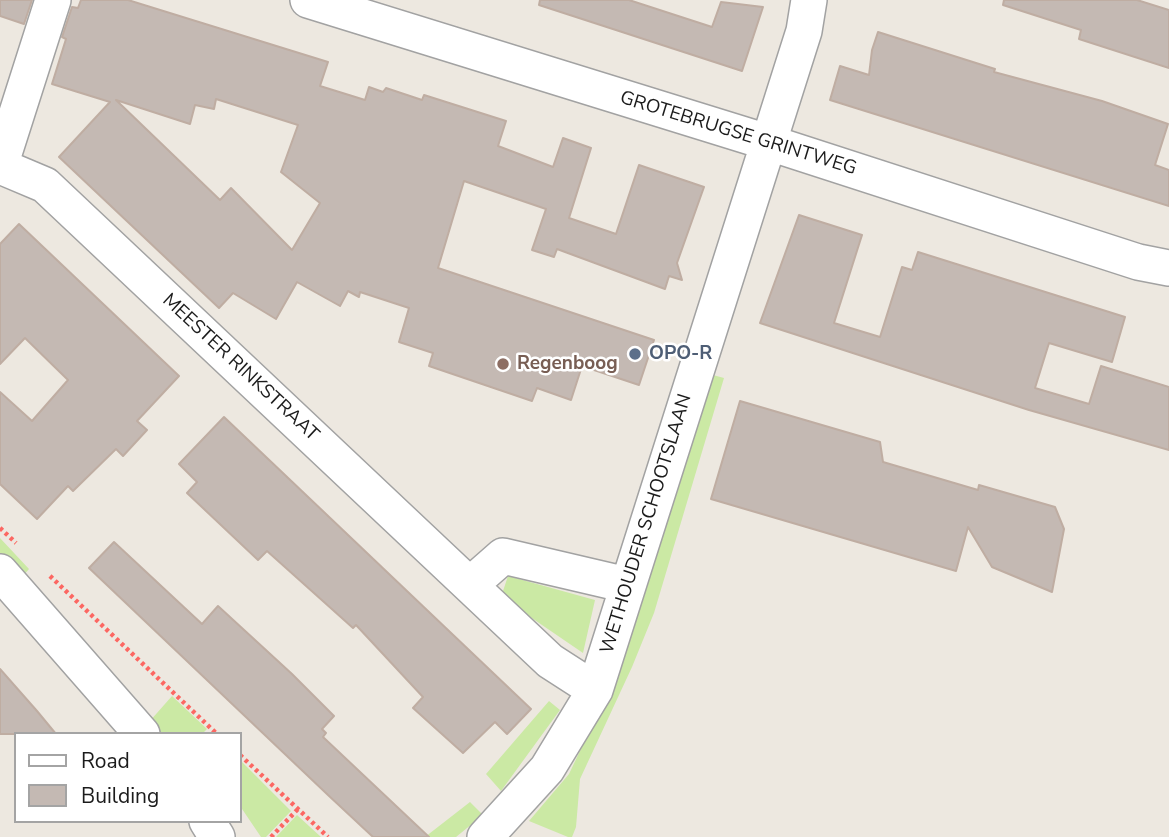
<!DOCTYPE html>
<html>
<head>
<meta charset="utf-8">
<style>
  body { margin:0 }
  #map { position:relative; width:1169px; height:837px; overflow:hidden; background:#ede8e0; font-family:"Nunito Sans",sans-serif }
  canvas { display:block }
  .legend { position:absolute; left:14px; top:732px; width:228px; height:91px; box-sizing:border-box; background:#fff; border:2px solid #a4a4a4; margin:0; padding:9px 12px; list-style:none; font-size:21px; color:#1b1b1b }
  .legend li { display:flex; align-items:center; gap:14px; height:35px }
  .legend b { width:35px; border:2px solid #a4a4a4 }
</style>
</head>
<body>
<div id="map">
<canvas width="1169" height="837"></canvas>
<ul class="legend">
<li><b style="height:9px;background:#fff"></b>Road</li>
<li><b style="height:19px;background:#c4b9b3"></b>Building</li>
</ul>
</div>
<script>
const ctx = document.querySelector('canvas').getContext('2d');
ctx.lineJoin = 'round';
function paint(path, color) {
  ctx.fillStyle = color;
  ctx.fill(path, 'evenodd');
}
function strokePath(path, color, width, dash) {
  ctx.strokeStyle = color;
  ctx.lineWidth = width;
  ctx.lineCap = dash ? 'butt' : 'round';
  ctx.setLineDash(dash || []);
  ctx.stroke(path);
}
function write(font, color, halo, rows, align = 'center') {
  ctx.font = font + ' "Nunito Sans",sans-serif';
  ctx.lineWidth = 5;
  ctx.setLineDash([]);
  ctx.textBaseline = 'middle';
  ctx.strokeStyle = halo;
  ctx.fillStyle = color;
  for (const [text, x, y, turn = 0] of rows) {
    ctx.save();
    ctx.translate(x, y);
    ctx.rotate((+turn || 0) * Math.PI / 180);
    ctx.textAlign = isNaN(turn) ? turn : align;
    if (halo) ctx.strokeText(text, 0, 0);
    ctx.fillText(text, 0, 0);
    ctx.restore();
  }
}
paint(new Path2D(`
  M 713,375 L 724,378 L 654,613 L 632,667 L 580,779 L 576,827 L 572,837 L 568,837 L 529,821 L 569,774 L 623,660 Z
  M 0,538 L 29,569 L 23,576 L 0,553 Z
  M 508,576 L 595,600 L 583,653 L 501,597 Z
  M 172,696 L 207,729 L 202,734 L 159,734 L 149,722 Z
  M 549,701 L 560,710 L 501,791 L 486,774 Z
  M 240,760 L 291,811 L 266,837 L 261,837 L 240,806 Z
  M 470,802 L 483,815 L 456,837 L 425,837 Z
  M 297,815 L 321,837 L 276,837 Z`), '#cbe9a4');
const building = new Path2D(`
  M 0,0 L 32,0 L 24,24 L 0,16 Z
  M 81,0 L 128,0 L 328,62 L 320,86 L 365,100 L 369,87 L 383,92 L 386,88 L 422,100 L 424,95 L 506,121 L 498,146 L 553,167 L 563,138 L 591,148 L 569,218 L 616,234 L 639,165 L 704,187 L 677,263 L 682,280 L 669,276 L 665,289 L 557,249 L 554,257 L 532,250 L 546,209 L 464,181 L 438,268 L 654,340 L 639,385 L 582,366 L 571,400 L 537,388 L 532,401 L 429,366 L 433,353 L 399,342 L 409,308 L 360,292 L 359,297 L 348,291 L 340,306 L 297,282 L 276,319 L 233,293 L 219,308 L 59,157 L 110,102 L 52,84 L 66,39 L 62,37 L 72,7 L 78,8 ZM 216,99 L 298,125 L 281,172 L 320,203 L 292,250 L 231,188 L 220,200 L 116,100 L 190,124 L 195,105 L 214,109 Z
  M 540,0 L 629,0 L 712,27 L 721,2 L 763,7 L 742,71 L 539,5 Z
  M 1004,0 L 1137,0 L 1169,10 L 1169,68 L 1079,39 L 1081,30 L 1003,5 Z
  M 878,32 L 995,69 L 994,72 L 1102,101 L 1168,124 L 1155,165 L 1169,170 L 1169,206 L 830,100 L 840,66 L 869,75 L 872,50 Z
  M 799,215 L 862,235 L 834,323 L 880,337 L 902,267 L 912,270 L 918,252 L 1125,317 L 1112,362 L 1049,343 L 1035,388 L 1089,404 L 1101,366 L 1169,387 L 1169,450 L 1029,410 L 760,323 Z
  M 19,224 L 179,376 L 137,421 L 147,430 L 123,456 L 116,449 L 73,491 L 68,486 L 37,519 L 0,484 L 0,392 L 32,421 L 68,380 L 25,338 L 0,364 L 0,244 Z
  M 740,401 L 880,442 L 883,462 L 978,490 L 979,485 L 1055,507 L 1064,529 L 1052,592 L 992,567 L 968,527 L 956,571 L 711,499 Z
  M 224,417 L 531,709 L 507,734 L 495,722 L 463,753 L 413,708 L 423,697 L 356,625 L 353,628 L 267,551 L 258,560 L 187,493 L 197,482 L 179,464 Z
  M 114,542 L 202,624 L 218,606 L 292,674 L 334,716 L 322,729 L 326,733 L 323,737 L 429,837 L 373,837 L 328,795 L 89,568 Z
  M 0,669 L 37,711 L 56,734 L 0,734 Z`);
paint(building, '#c4b9b3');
strokePath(building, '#bfada2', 2);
const minor = new Path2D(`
  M 308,0 L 767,142 L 1138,262 L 1169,268
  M 0,166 L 45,185 L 550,661 L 595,690
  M 0,166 L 53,0
  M 0,572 L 142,734
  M 470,585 L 503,556 L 627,585
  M 207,821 L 217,837
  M 485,837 L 547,769 L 595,690 L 804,31 L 809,0`);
strokePath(minor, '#a2a2a2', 38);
strokePath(new Path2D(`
  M 0,528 L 16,543
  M 50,576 L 217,734
  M 240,755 L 328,837
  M 271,837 L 298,809`), '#fc6762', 4.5, [3.5, 3.5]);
strokePath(minor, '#fff', 35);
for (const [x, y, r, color] of [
  [635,354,7,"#5c6f8a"],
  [503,364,7,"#8d6e63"]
]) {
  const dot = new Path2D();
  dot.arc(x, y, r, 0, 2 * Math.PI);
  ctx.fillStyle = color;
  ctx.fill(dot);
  strokePath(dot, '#fff', 2.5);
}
write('19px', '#1b1b1b', '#fff', [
  ["GROTEBRUGSE GRINTWEG",738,134,17],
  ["MEESTER RINKSTRAAT",240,368,43],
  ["WETHOUDER SCHOOTSLAAN",647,524,-73]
]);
write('bold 19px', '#4e5e75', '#fff', [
  ["OPO-R",649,354]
], 'left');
write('bold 19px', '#785e54', '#fff', [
  ["Regenboog",517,364]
], 'left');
</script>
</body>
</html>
